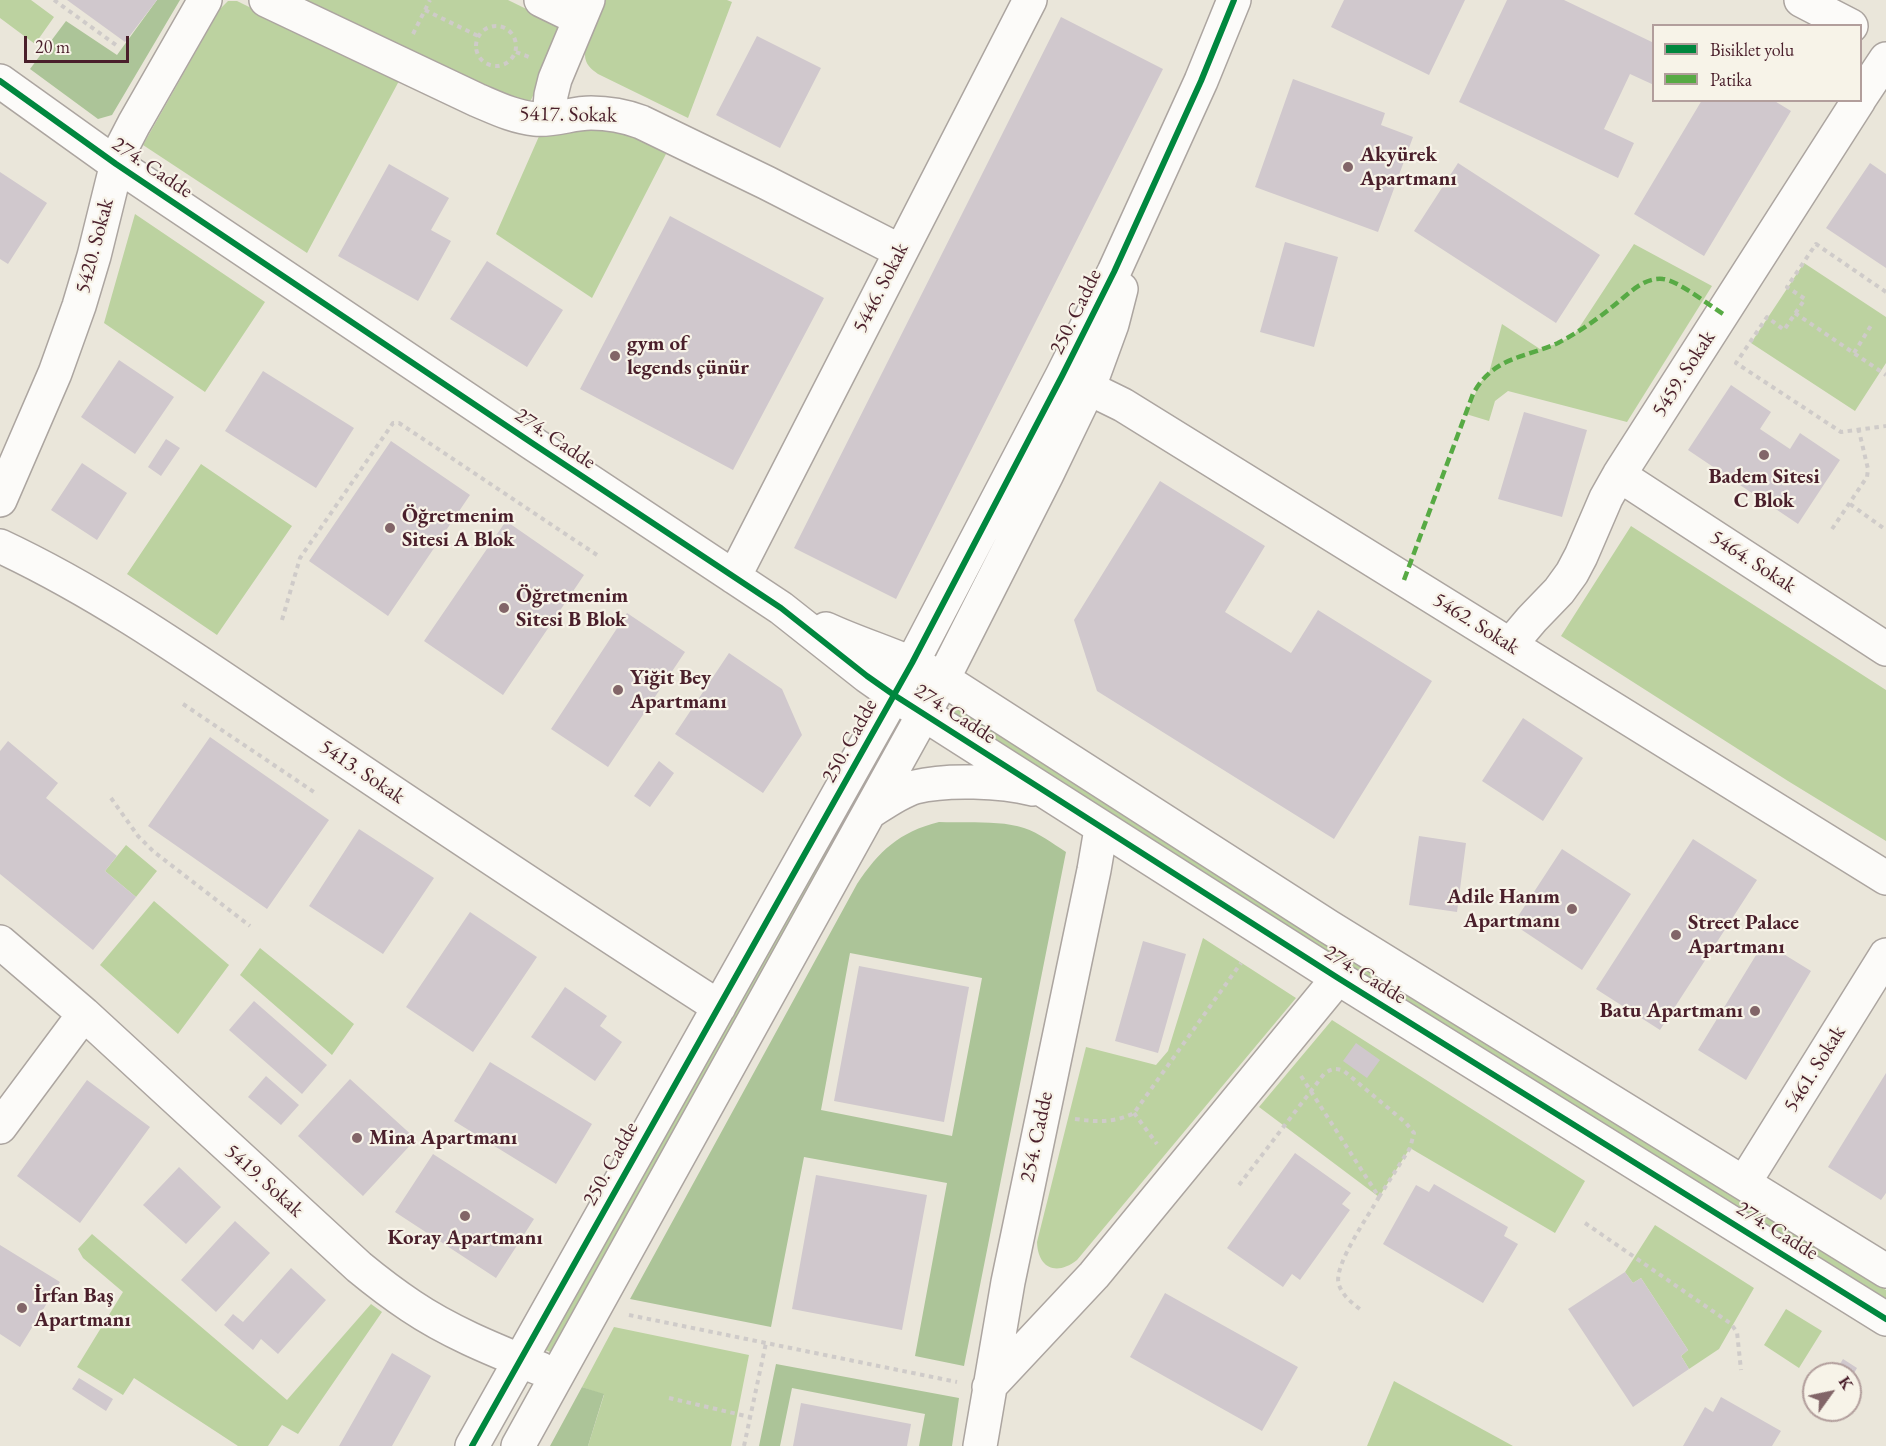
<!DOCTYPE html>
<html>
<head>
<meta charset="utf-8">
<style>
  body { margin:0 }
  #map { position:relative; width:1886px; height:1446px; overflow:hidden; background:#eae6da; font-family:"EB Garamond",serif }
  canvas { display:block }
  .legend { position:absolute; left:1652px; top:24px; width:210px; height:78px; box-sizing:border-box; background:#f7f3e8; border:2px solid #b29e9c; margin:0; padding:8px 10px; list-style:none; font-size:18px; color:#4a1f2b }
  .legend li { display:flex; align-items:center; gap:12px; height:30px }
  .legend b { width:30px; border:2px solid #b29e9c }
  .north { position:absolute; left:1802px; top:1362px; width:60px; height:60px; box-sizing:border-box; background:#f7f3e8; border:2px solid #b29e9c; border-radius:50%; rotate:57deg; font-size:16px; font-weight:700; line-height:24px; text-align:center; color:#4a1f2b }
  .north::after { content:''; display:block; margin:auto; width:21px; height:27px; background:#826568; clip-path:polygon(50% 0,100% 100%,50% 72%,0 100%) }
  .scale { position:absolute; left:24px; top:36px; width:105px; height:27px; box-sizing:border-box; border:3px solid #4a1f2b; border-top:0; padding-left:8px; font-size:18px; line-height:21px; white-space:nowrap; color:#4a1f2b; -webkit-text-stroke:4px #f7f3e8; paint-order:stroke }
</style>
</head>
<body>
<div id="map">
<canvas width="1886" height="1446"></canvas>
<ul class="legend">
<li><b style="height:8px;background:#00873e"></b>Bisiklet yolu</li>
<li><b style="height:8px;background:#57aa44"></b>Patika</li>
</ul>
<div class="north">K</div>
<div class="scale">20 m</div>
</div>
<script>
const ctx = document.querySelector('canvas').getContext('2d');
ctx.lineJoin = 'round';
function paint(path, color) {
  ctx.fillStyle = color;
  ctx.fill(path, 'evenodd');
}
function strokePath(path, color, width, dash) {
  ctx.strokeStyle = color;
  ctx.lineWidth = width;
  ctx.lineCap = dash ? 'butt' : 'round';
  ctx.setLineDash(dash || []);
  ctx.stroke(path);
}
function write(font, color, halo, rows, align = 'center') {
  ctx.font = font + ' "EB Garamond",serif';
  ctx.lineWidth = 4.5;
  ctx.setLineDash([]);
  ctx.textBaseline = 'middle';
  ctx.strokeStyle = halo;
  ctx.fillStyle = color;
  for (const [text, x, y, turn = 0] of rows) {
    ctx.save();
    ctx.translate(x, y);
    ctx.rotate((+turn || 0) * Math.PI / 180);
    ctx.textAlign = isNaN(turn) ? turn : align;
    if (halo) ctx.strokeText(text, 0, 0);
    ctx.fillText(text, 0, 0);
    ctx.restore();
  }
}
paint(new Path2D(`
  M 0,0 L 31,0 L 54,17 L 35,44 L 0,18 Z
  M 292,0 L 508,0 L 557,24 L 561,27 L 562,33 L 531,100 L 524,104 Z
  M 606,0 L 727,0 L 732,2 L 688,118 L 598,74 C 591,69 585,64 585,55 C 585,42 600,13 606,0 Z
  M 228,1 L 237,1 L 399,81 L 307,253 L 143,145 L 220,9 Z
  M 599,128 C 624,130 644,142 666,154 L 592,298 L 496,234 L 540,134 Z
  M 135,214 L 265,302 L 205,392 L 104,323 Z
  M 1634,244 L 1712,286 L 1627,422 L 1508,391 L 1495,401 L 1489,421 L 1466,414 L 1480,383 L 1489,373 L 1502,324 L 1540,349 L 1556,344 L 1575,334 Z
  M 1804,263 L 1886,317 L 1886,363 L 1855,411 L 1751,343 Z
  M 201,464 L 292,526 L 217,635 L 127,574 Z
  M 1631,526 L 1886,690 L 1886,841 L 1788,781 L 1561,636 Z
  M 957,706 L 1886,1290 L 1886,1302 L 949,717 Z
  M 878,747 L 889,752 L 554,1354 L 542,1348 Z
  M 126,845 L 157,871 L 136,897 L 105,871 Z
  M 154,901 L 229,965 L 178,1034 L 100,965 Z
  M 1203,938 L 1296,998 L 1077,1260 C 1057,1276 1038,1269 1037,1242 L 1086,1047 L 1156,1065 L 1168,1051 Z
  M 260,948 L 354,1024 L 332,1055 L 240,975 Z
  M 1332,1020 L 1585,1181 L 1555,1233 L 1410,1148 L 1379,1197 L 1259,1107 Z
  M 1655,1225 L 1754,1288 L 1719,1349 L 1689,1369 L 1681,1356 L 1688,1350 L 1641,1278 L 1633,1283 L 1625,1272 Z
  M 92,1234 L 287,1400 L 371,1304 L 382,1312 L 298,1434 L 282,1425 L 268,1446 L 238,1446 L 134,1378 L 123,1395 L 77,1367 L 123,1292 L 83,1258 L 78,1249 Z
  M 1786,1309 L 1822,1331 L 1799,1368 L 1764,1345 Z
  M 614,1327 L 749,1355 L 731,1446 L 588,1446 L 604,1395 L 582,1387 Z
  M 1394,1381 L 1513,1446 L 1367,1446 Z`), '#bcd2a0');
paint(new Path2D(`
  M 157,0 L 180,0 L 112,115 L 98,119 L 30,69 L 66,21 L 117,55 Z
  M 939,822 C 964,823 1001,820 1024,828 C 1039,833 1052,843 1066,852 L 964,1366 L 915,1356 L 947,1183 L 804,1157 L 771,1327 L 630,1299 L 857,884 C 879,851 899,832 939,822 ZM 850,953 L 982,978 L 952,1136 L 821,1110 Z
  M 776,1364 L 959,1398 L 952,1446 L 919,1446 L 925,1414 L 792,1388 L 780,1446 L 759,1446 Z
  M 582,1387 L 604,1394 L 588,1446 L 550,1446 Z`), '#acc498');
paint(new Path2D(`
  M 67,0 L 157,0 L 125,42 Z
  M 1344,0 L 1465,0 L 1429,75 L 1331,27 Z
  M 1507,0 L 1564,0 L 1654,43 L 1654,85 L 1630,74 L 1604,129 L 1634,143 L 1618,178 L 1459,102 Z
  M 1061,17 L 1163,69 L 896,599 L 794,548 Z
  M 757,36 L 821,68 L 780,148 L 716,115 Z
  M 1293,79 L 1385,113 L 1381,125 L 1413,137 L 1378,232 L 1255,187 Z
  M 1702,100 L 1773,100 L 1791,111 L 1704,256 L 1634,214 Z
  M 1458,163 L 1600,255 L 1556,323 L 1414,231 Z
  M 1870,163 L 1886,174 L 1886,268 L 1826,228 Z
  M 389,164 L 449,198 L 431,230 L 451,241 L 418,301 L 338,256 Z
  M 0,172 L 47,203 L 8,264 L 0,259 Z
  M 670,216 L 824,298 L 733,470 L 580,389 Z
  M 1285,242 L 1338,257 L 1314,347 L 1260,332 Z
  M 487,261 L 563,310 L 527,367 L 450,319 Z
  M 119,360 L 174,397 L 135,454 L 81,417 Z
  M 263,371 L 354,428 L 316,488 L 225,431 Z
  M 1731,385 L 1771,412 L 1760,429 L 1790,449 L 1800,433 L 1840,460 L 1798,524 L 1688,450 Z
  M 1524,412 L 1587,430 L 1562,517 L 1498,499 Z
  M 166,439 L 180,448 L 161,476 L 148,467 Z
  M 391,441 L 470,495 L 388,616 L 309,561 Z
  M 82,463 L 127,493 L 97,540 L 51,510 Z
  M 1160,481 L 1265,546 L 1225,612 L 1291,653 L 1318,610 L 1432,681 L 1334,839 L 1097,691 L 1074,620 Z
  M 506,521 L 584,575 L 503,695 L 424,641 Z
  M 627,613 L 685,652 L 608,767 L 551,729 Z
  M 729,653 L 782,689 L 802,735 L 763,793 L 675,734 Z
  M 1523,718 L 1583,758 L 1543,821 L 1482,781 Z
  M 210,737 L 329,820 L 267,909 L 148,826 Z
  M 8,741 L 58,783 L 46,798 L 117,856 L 105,871 L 136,897 L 93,950 L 0,874 L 0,751 Z
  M 659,761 L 674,773 L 650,807 L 634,796 Z
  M 359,829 L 434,878 L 383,954 L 309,906 Z
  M 1419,836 L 1466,843 L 1457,912 L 1409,905 Z
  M 1693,839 L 1757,880 L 1660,1030 L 1596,989 Z
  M 1562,849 L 1631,894 L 1582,970 L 1513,924 Z
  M 470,912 L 537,957 L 473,1052 L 406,1007 Z
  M 1143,941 L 1186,954 L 1158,1053 L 1115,1041 Z
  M 1764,942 L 1811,971 L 1746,1080 L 1698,1050 Z
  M 859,966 L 969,987 L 944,1122 L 834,1101 Z
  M 565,987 L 607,1016 L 600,1026 L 622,1042 L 595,1081 L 531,1037 Z
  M 254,1001 L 327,1065 L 302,1094 L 229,1030 Z
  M 1356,1043 L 1380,1060 L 1367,1078 L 1343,1061 Z
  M 490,1062 L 592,1124 L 556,1184 L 454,1121 Z
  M 1886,1073 L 1886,1193 L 1881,1200 L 1828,1167 Z
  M 266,1076 L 299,1105 L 281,1125 L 248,1097 Z
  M 350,1079 L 416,1139 L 363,1196 L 298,1136 Z
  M 87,1080 L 150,1127 L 80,1223 L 17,1176 Z
  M 1295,1153 L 1351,1193 L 1342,1204 L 1350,1210 L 1300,1280 L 1292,1274 L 1283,1287 L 1227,1248 Z
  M 433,1154 L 534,1219 L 496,1278 L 395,1212 Z
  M 179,1167 L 221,1207 L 186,1244 L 143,1205 Z
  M 816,1175 L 927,1195 L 902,1330 L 792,1309 Z
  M 1434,1184 L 1508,1227 L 1504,1236 L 1518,1244 L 1483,1303 L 1383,1244 L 1416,1185 L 1429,1192 Z
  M 235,1221 L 270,1253 L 216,1312 L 181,1280 Z
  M 0,1245 L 60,1282 L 20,1347 L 0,1334 Z
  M 291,1268 L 326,1300 L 278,1354 L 261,1339 L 253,1350 L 224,1325 L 233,1314 L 243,1322 Z
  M 1625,1272 L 1633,1283 L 1641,1278 L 1688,1350 L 1681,1356 L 1689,1369 L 1633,1407 L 1568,1309 Z
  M 1165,1293 L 1298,1367 L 1262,1431 L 1130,1357 Z
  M 392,1353 L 431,1376 L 392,1446 L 339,1446 Z
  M 1843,1359 L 1857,1368 L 1850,1380 L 1850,1374 L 1845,1374 L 1837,1369 Z
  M 79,1378 L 113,1399 L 106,1411 L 72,1389 Z
  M 1721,1397 L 1781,1431 L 1772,1446 L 1683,1446 L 1705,1407 L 1713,1412 Z
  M 801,1403 L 911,1424 L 907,1446 L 793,1446 Z`), '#d0c8cd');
const minor = new Path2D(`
  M 266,0 L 477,100 C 496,108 514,117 535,119 C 554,121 572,113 591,113 C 609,113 625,116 641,122 L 767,183 L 900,251
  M 541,0 L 580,19
  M 1801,0 L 1851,26
  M 0,81 L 116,164 L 532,443 L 781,608 L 867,676 L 894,695 L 1338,978 L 1886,1319
  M 1860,98 L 1886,59
  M 549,118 L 551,95 L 555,79 L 588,0
  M 1070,379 L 1123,405 L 1886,878
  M 1619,475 L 1886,649
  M 0,500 L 55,373 L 79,306 L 94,256 L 120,151 L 134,124 L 205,0
  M 0,546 C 111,598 211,671 313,739 C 447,829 582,919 719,1007
  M 734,577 L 1030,0
  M 826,629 C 865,647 907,658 943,679 L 1329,927 L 1886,1271
  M 1510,645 L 1532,619 L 1559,591 L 1572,573 L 1581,556 L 1606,498 L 1619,475 L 1859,100
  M 870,812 C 884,803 899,792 915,787 C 946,779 1002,781 1033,789
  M 0,942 L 84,1014 L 359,1267 C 376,1281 393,1294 411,1306 C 451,1333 497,1351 541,1369
  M 0,1127 L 84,1014
  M 1744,1183 L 1886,955
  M 989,1387 L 1094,1275 L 1338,978
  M 472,1446 L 912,663 L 1062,376 L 1114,272 L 1201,81 L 1234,0
  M 518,1446 L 943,679 L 1047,474 L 1089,387 L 1112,324 L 1121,289
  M 980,1446 L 1008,1282 L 1094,870 L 1101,829`);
strokePath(minor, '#aca5a0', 36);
strokePath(new Path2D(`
  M 54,0 L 116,45
  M 425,10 L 478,36
  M476 46a20 20 0 1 1 40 0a20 20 0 1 1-40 0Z
  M 413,34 L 430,0
  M 516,52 L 529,57
  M 1886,292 L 1816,244 L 1787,287 L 1805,299 L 1784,330 L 1767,317 L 1736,363 L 1841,432 L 1886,426
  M 1795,313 L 1886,375
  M 1854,353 L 1872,324
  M 1850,504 L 1886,530
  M 1832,529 L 1867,477 L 1868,469 L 1859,431
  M 282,620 L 300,558 L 393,423 L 399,423 L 597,555
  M 183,704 L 314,792
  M 111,798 L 138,836 L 153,851 L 250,926
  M 1301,1076 L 1379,1197 C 1369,1215 1332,1267 1339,1285 C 1343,1296 1352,1303 1361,1310
  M 1134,1113 L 1157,1144
  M 1075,1119 C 1097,1122 1114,1123 1134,1113 L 1241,963
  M 1239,1185 L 1324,1074 C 1332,1068 1336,1068 1344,1071 L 1406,1123 L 1414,1133 L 1410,1148 L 1379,1197
  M 1585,1223 L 1730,1323 L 1737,1332 L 1741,1370
  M 629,1315 L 957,1382
  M 669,1398 L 750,1417
  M 744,1446 L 766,1343`), '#cfcbc9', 4, [4.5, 4.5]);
strokePath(minor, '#fcfbf9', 33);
strokePath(new Path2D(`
  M 1404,580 L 1473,394 C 1493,357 1524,358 1558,343 C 1577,333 1595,321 1612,307 C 1627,296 1642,277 1663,279 C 1677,280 1709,305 1723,314`), '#57aa44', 4.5, [9, 4.5]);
strokePath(new Path2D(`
  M 0,81 L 116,164 L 532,443 L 781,608 L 867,676 L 894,695 L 1338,978 L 1886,1319
  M 472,1446 L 912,663 L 1062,376 L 1114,272 L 1201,81 L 1234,0`), '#00873e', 6);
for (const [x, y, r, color] of [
  [1348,167,6,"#826568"],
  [615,356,6,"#826568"],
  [1764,455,6,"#826568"],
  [390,528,6,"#826568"],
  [504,608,6,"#826568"],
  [618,690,6,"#826568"],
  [1572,909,6,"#826568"],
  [1676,935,6,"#826568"],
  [1755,1011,6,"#826568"],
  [357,1138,6,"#826568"],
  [465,1216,6,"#826568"],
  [22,1308,6,"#826568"]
]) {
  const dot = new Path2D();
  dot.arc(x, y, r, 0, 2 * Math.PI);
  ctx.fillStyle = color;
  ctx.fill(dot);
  strokePath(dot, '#f7f3e8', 2);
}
write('21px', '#4a1f2b', '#f7f3e8', [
  ["5417. Sokak",568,115,1],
  ["274. Cadde",152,168,34],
  ["5420. Sokak",95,246,-75],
  ["5446. Sokak",881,288,-63],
  ["250. Cadde",1076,312,-64],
  ["5459. Sokak",1684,374,-57],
  ["274. Cadde",555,439,34],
  ["5464. Sokak",1753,562,33],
  ["5462. Sokak",1476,624,32],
  ["274. Cadde",955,714,33],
  ["250. Cadde",850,741,-61],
  ["5413. Sokak",362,772,34],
  ["274. Cadde",1365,975,32],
  ["5461. Sokak",1815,1069,-58],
  ["254. Cadde",1037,1137,-78],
  ["250. Cadde",611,1164,-61],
  ["5419. Sokak",264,1181,42],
  ["274. Cadde",1777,1231,32]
]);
write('bold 21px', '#4a1f2b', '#f7f3e8', [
  ["Akyürek",1360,155],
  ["Apartmanı",1360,179],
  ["gym of",627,344],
  ["legends çünür",627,368],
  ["Badem Sitesi",1764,477,"center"],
  ["C Blok",1764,501,"center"],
  ["Öğretmenim",402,516],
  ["Sitesi A Blok",402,540],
  ["Öğretmenim",516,596],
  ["Sitesi B Blok",516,620],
  ["Yiğit Bey",630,678],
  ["Apartmanı",630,702],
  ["Adile Hanım",1560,897,"right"],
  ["Apartmanı",1560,921,"right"],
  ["Street Palace",1688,923],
  ["Apartmanı",1688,947],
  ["Batu Apartmanı",1743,1011,"right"],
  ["Mina Apartmanı",369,1138],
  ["Koray Apartmanı",465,1238,"center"],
  ["İrfan Baş",34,1296],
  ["Apartmanı",34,1320]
], 'left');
</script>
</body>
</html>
